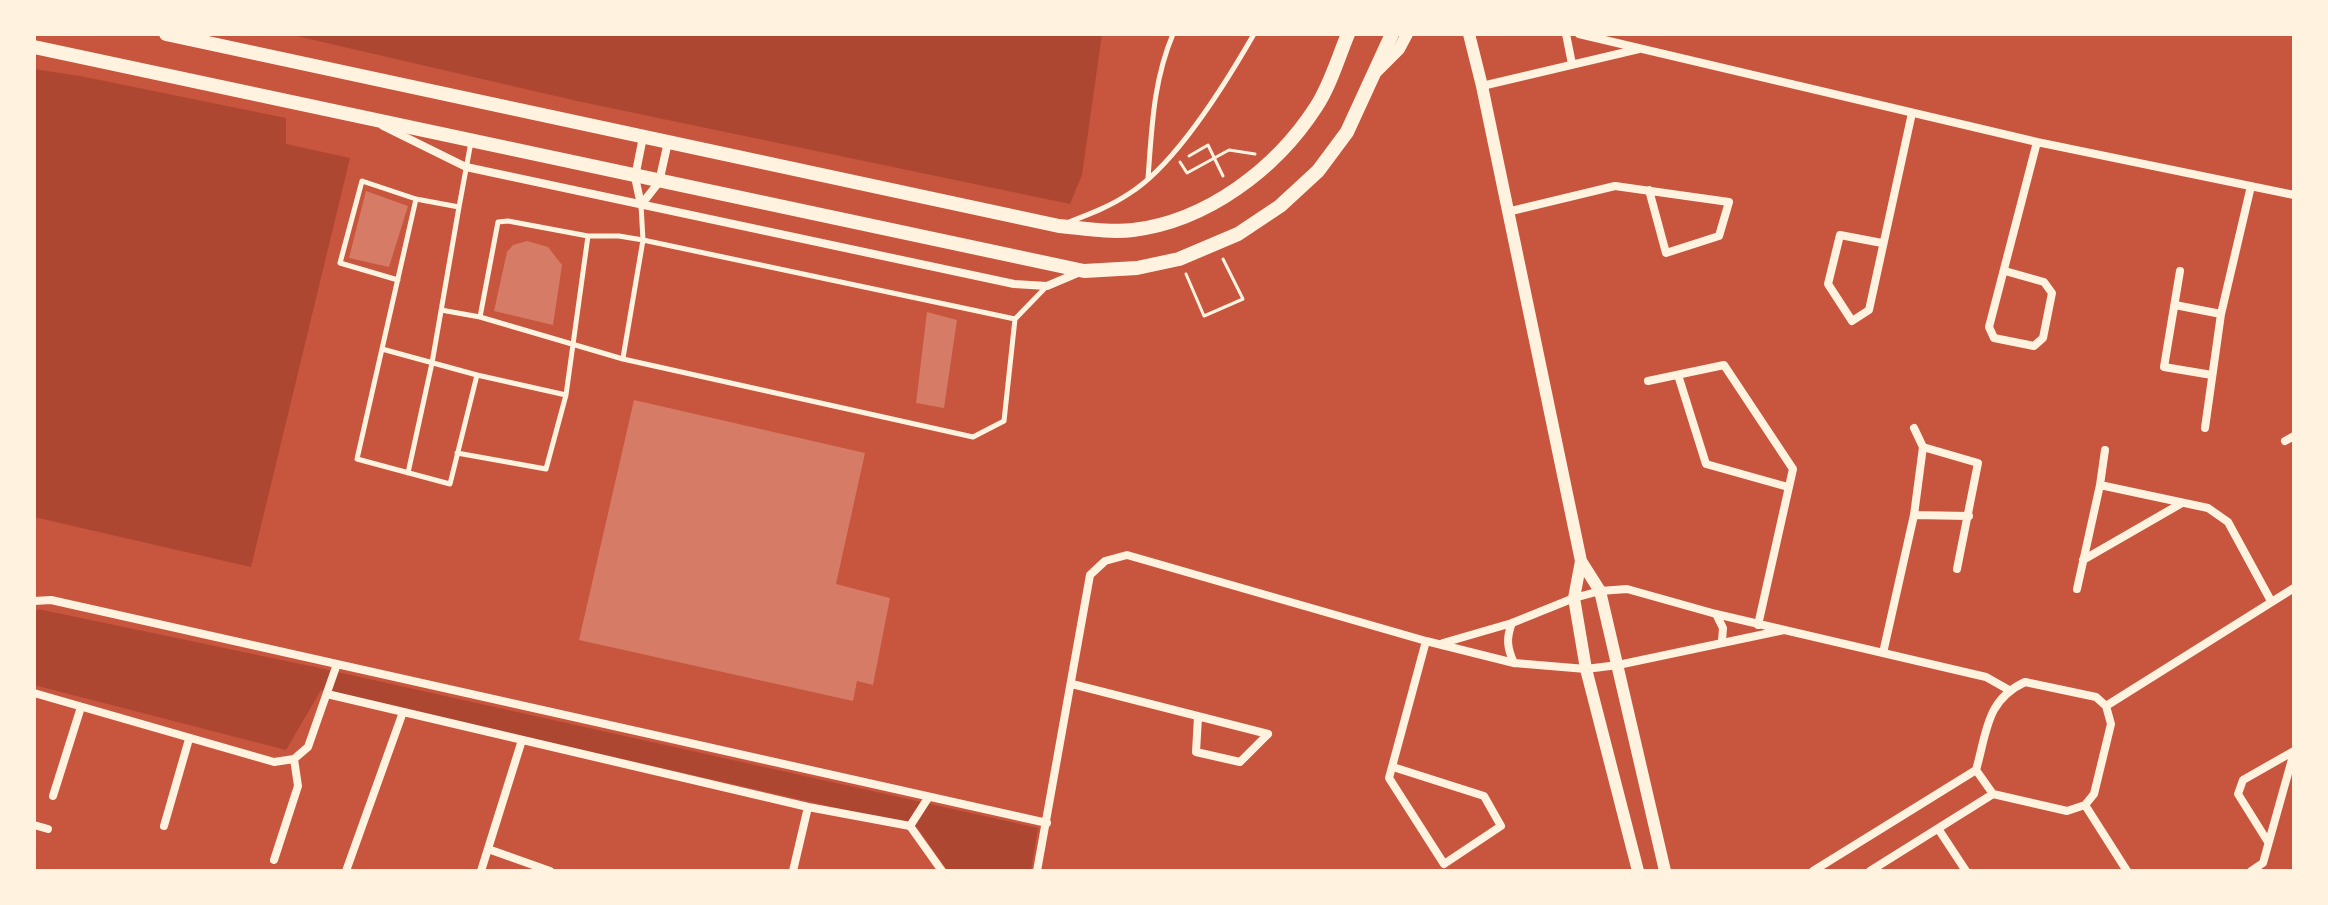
<!DOCTYPE html>
<html>
<head>
<meta charset="utf-8">
<style>
  body { margin:0 }
  #map { position:relative; width:2328px; height:905px; overflow:hidden; background:#c8553d; font-family:"Exo 2",sans-serif }
  canvas { display:block }
  .frame { position:absolute; inset:0; border:36px solid #fff3e0; pointer-events:none }
</style>
</head>
<body>
<div id="map">
<canvas width="2328" height="905"></canvas>
<div class="frame"></div>
</div>
<script>
const ctx = document.querySelector('canvas').getContext('2d');
ctx.lineJoin = 'round';
function paint(path, color) {
  ctx.fillStyle = color;
  ctx.fill(path, 'evenodd');
}
function strokePath(path, color, width, dash) {
  ctx.strokeStyle = color;
  ctx.lineWidth = width;
  ctx.lineCap = dash ? 'butt' : 'round';
  ctx.setLineDash(dash || []);
  ctx.stroke(path);
}
paint(new Path2D(`
  M 288,34 L 1102,34 L 1082,175 L 1070,204 L 577,101 Z
  M 34,69 L 80,76 L 286,118 L 286,144 L 350,158 L 251,567 L 34,517 Z
  M 38,609 L 315,667 L 1038,828 L 1031,871 L 948,871 L 916,826 L 321,690 L 286,750 L 34,685 L 34,614 Z`), '#ae4732');
paint(new Path2D(`
  M 366,191 L 408,206 L 389,267 L 349,258 Z
  M 527,241 L 548,247 L 562,265 L 553,325 L 494,311 L 507,252 L 513,245 Z
  M 927,312 L 957,320 L 944,408 L 916,403 Z
  M 634,400 L 865,453 L 836,584 L 890,598 L 873,685 L 857,681 L 853,701 L 579,640 Z`), '#d67c66');
strokePath(new Path2D(`
  M 1189,156 L 1208,145 L 1223,176
  M 1180,162 L 1187,173 L 1229,150 L 1255,154
  M 1186,274 L 1204,316 L 1243,299 L 1223,259`), '#fff3e0', 3);
strokePath(new Path2D(`
  M 1148,178 C 1152,127 1153,82 1173,34
  M 1069,222 C 1090,214 1111,206 1130,193 C 1176,164 1227,81 1254,34
  M 398,280 L 340,263 L 362,181 L 416,199
  M 441,310 L 480,317 L 623,359 L 973,437 L 1004,421 L 1015,319 L 643,240 L 619,236 L 588,236 L 508,221 L 498,222 L 480,317
  M 1015,319 L 1047,286
  M 382,349 L 477,375 L 450,484 L 357,459 L 416,199 L 459,207 L 471,142
  M 623,358 L 643,240 L 641,205
  M 477,375 L 566,395
  M 457,453 L 546,469 L 566,395 L 588,236
  M 408,473 L 432,363 L 459,207`), '#fff3e0', 5);
strokePath(new Path2D(`
  M 1566,34 L 1572,64
  M 1579,34 L 2037,142 L 2294,195
  M 1482,86 L 1639,49
  M 383,126 L 466,167 L 1014,284 L 1047,286 L 1080,272
  M 641,205 L 635,177 L 643,137
  M 641,205 L 659,182 L 668,142
  M 1507,212 L 1615,186 L 1729,202 L 1719,236 L 1666,253 L 1649,190
  M 1882,243 L 1840,235 L 1828,284 L 1852,321 L 1869,310 L 1912,113
  M 2005,271 L 2044,282 L 2052,293 L 2043,338 L 2034,346 L 1994,338 L 1989,327 L 2037,142
  M 2180,271 L 2164,367 L 2212,375
  M 2175,305 L 2221,314
  M 1678,375 L 1706,464 L 1788,487
  M 1648,381 L 1724,365 L 1793,469 L 1758,625
  M 2205,428 L 2221,314 L 2251,186
  M 2285,441 L 2294,436
  M 1923,447 L 1978,463 L 1957,569
  M 2100,485 L 2208,508 L 2228,522 L 2271,601
  M 1914,515 L 1969,516
  M 2083,560 L 2182,503
  M 2077,589 L 2100,485 L 2105,450
  M 34,601 L 51,600 L 1047,823
  M 1716,614 L 1723,628 L 1722,641
  M 1512,623 C 1506,638 1507,648 1514,663
  M 1443,643 L 1512,623 L 1574,598 L 1600,591 L 1627,589 L 1716,614 L 1986,677 L 2009,690
  M 1883,653 L 1914,515 L 1923,447 L 1914,428
  M 2025,682 L 2096,697 L 2106,706 L 2111,724 L 2094,794 L 2085,805 L 2067,811 L 1993,794 L 1976,770 C 1987,732 1986,700 2025,682 Z
  M 1072,684 L 1268,734
  M 34,693 L 274,762 L 294,759 L 308,747 L 337,664
  M 327,694 L 808,807 L 910,826 L 942,871
  M 2106,706 L 2294,588
  M 1198,717 L 1196,752 L 1240,762 L 1268,734
  M 1393,767 L 1484,796 L 1501,826 L 1444,864 L 1389,778 L 1426,641
  M 53,796 L 81,707
  M 2085,805 L 2127,871
  M 34,825 L 48,829
  M 164,826 L 189,739
  M 910,826 L 928,798
  M 1939,830 L 1966,871
  M 2268,842 L 2238,794 L 2243,780 L 2294,751
  M 488,849 L 550,871
  M 274,860 L 298,786 L 294,759
  M 346,871 L 403,712
  M 481,871 L 522,740
  M 793,871 L 808,807
  M 1037,871 L 1090,575 L 1105,561 L 1127,555 L 1426,641 L 1514,663 L 1586,669 L 1618,665 L 1784,630
  M 1813,871 L 1976,770
  M 1870,871 L 1993,794
  M 2251,871 L 2263,863 L 2294,752`), '#fff3e0', 8);
strokePath(new Path2D(`
  M 1469,34 L 1482,86 L 1581,561 L 1600,591 L 1665,871
  M 1376,72 L 1399,49 L 1407,34
  M 1581,561 L 1574,598 L 1586,669 L 1638,871`), '#fff3e0', 12);
strokePath(new Path2D(`
  M 166,34 L 1059,226 C 1082,228 1109,233 1133,230 C 1207,221 1276,169 1316,107 C 1330,86 1338,58 1348,34
  M 34,47 L 1084,271 L 1137,268 L 1179,259 L 1238,234 L 1280,206 L 1318,171 L 1347,132 L 1392,34`), '#fff3e0', 14);
</script>
</body>
</html>
